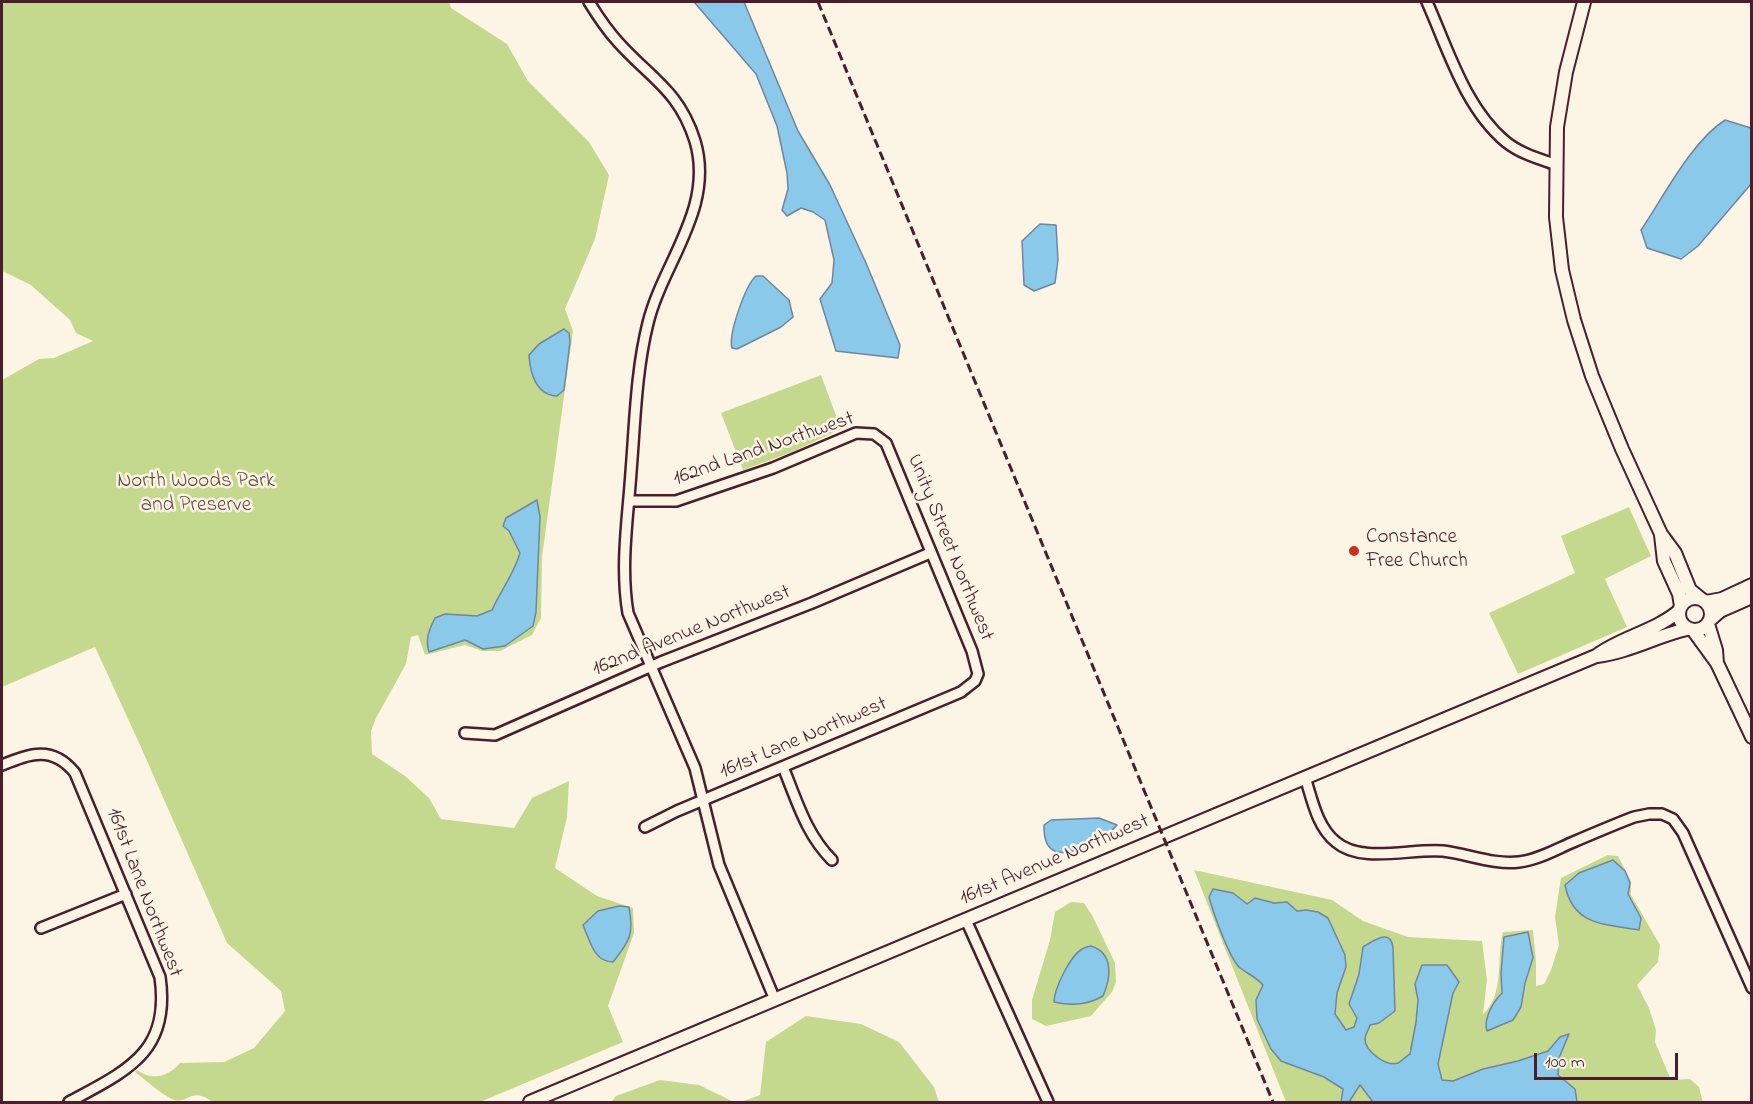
<!DOCTYPE html>
<html>
<head>
<meta charset="utf-8">
<style>
  body { margin:0 }
  #map { position:relative; width:1753px; height:1104px; overflow:hidden; background:#fcf5e5; font-family:"Indie Flower",sans-serif }
  canvas { display:block }
  .frame { position:absolute; inset:0; border:3px solid #4a1f2b; pointer-events:none }
  .scale { position:absolute; left:1534px; top:1053px; width:144px; height:27px; box-sizing:border-box; border:3px solid #4a1f2b; border-top:0; padding-left:8px; font-size:18px; line-height:21px; white-space:nowrap; color:#4a1f2b; -webkit-text-stroke:4px #fcf5e5; paint-order:stroke }
</style>
</head>
<body>
<div id="map">
<canvas width="1753" height="1104"></canvas>
<div class="frame"></div>
<div class="scale">100 m</div>
</div>
<script>
const ctx = document.querySelector('canvas').getContext('2d');
ctx.lineJoin = 'round';
function paint(path, color) {
  ctx.fillStyle = color;
  ctx.fill(path, 'evenodd');
}
function strokePath(path, color, width, dash) {
  ctx.strokeStyle = color;
  ctx.lineWidth = width;
  ctx.lineCap = dash ? 'butt' : 'round';
  ctx.setLineDash(dash || []);
  ctx.stroke(path);
}
function write(font, color, halo, rows, align = 'center') {
  ctx.font = font + ' "Indie Flower",sans-serif';
  ctx.lineWidth = 5;
  ctx.setLineDash([]);
  ctx.textBaseline = 'middle';
  ctx.strokeStyle = halo;
  ctx.fillStyle = color;
  for (const [text, x, y, turn = 0] of rows) {
    ctx.save();
    ctx.translate(x, y);
    ctx.rotate((+turn || 0) * Math.PI / 180);
    ctx.textAlign = isNaN(turn) ? turn : align;
    if (halo) ctx.strokeText(text, 0, 0);
    ctx.fillText(text, 0, 0);
    ctx.restore();
  }
}
paint(new Path2D(`
  M 2,2 L 449,2 L 451,8 L 507,44 L 528,81 L 589,142 L 609,175 L 595,239 L 565,309 L 573,331 L 542,557 L 541,618 L 532,635 L 500,651 L 482,651 L 465,645 L 425,655 L 418,635 L 411,637 L 406,664 L 376,718 L 371,731 L 372,754 L 405,776 L 429,798 L 441,819 L 514,828 L 532,798 L 569,781 L 567,817 L 555,868 L 597,896 L 633,908 L 634,933 L 608,1006 L 623,1042 L 480,1102 L 213,1102 C 189,1086 190,1104 174,1100 C 164,1096 144,1079 135,1072 L 137,1070 C 152,1081 168,1077 180,1063 L 224,1062 L 254,1048 L 285,1011 L 281,991 L 227,943 L 140,745 L 95,647 L 2,687 L 2,380 L 39,359 L 54,358 L 93,341 L 76,333 L 70,320 L 31,285 L 2,271 Z
  M 821,375 L 841,429 L 792,452 L 743,470 L 721,413 Z
  M 1629,507 L 1651,556 L 1605,579 L 1627,627 L 1518,674 L 1489,613 L 1575,573 L 1561,536 Z
  M 1608,855 L 1618,856 L 1631,881 L 1631,895 L 1660,945 L 1658,962 L 1637,985 L 1649,1008 L 1656,1030 L 1655,1042 L 1671,1080 L 1690,1079 L 1699,1087 L 1703,1102 L 1286,1102 L 1194,870 L 1332,900 L 1363,921 L 1408,937 L 1482,941 L 1487,980 L 1483,1014 C 1505,995 1496,957 1503,932 L 1533,930 L 1536,961 L 1536,986 L 1544,984 L 1551,970 L 1559,945 L 1555,917 L 1561,878 Z
  M 1071,902 L 1084,903 L 1093,917 L 1115,963 L 1116,982 L 1112,992 L 1091,1016 L 1046,1026 L 1032,1019 L 1032,1000 L 1050,940 L 1055,912 Z
  M 806,1016 L 861,1024 L 899,1042 L 934,1087 L 939,1102 L 741,1102 L 760,1095 L 766,1042 Z
  M 660,1080 L 699,1085 L 734,1102 L 611,1102 L 616,1096 Z`), '#c4d98e');
const water = new Path2D(`
  M 694,2 L 744,2 L 798,131 L 830,185 L 866,263 L 900,345 L 898,358 L 836,351 L 820,299 L 832,283 L 834,260 L 825,220 L 813,212 L 801,208 L 787,216 L 782,210 L 788,189 L 787,173 L 777,126 L 756,74 Z
  M 1725,120 L 1751,128 L 1751,184 L 1698,246 L 1681,259 L 1647,248 L 1641,230 C 1664,196 1691,142 1725,120 Z
  M 1040,224 L 1056,225 L 1058,260 L 1055,283 L 1034,291 L 1024,285 L 1022,241 Z
  M 756,276 L 763,276 L 789,300 L 793,317 L 781,327 L 737,349 L 732,348 C 728,335 745,286 756,276 Z
  M 564,329 L 569,333 L 570,342 L 564,390 L 557,396 C 536,395 530,373 529,355 L 539,344 Z
  M 537,500 L 540,517 L 536,612 L 533,626 L 505,646 L 483,649 L 465,640 L 429,652 C 425,639 429,630 435,618 L 445,614 L 477,616 L 492,610 C 501,590 514,574 520,553 L 509,531 L 503,526 L 506,518 Z
  M 1099,818 L 1117,825 C 1108,836 1098,840 1085,846 C 1061,858 1043,855 1044,825 L 1051,820 Z
  M 1613,860 L 1625,871 L 1630,883 L 1628,894 L 1641,918 L 1639,930 C 1605,924 1573,926 1565,885 L 1579,873 Z
  M 1213,889 L 1233,893 L 1247,904 L 1255,898 L 1274,903 L 1287,902 L 1297,911 L 1306,910 L 1318,912 L 1328,918 L 1345,955 L 1346,967 L 1337,993 L 1335,1014 L 1346,1030 L 1354,1027 L 1357,1018 L 1349,1004 L 1359,974 L 1363,947 C 1374,940 1391,928 1393,948 L 1395,1011 L 1379,1023 L 1370,1025 C 1369,1029 1365,1035 1365,1039 C 1365,1051 1386,1067 1398,1063 C 1402,1061 1406,1056 1410,1054 L 1416,1022 L 1418,1000 L 1415,984 L 1422,965 L 1447,965 L 1459,982 L 1453,993 L 1438,1064 L 1442,1080 L 1453,1081 L 1483,1069 L 1518,1061 L 1548,1051 L 1560,1037 L 1569,1034 L 1559,1058 L 1558,1075 L 1575,1089 L 1577,1102 L 1373,1102 L 1360,1085 L 1349,1102 L 1341,1102 L 1343,1089 L 1324,1077 L 1281,1061 L 1271,1049 L 1257,1019 L 1256,1000 L 1263,985 C 1256,977 1248,974 1240,968 C 1229,958 1213,912 1209,897 Z
  M 619,906 L 629,907 C 634,934 630,941 613,962 C 594,962 590,941 583,925 L 598,911 Z
  M 1528,932 L 1533,958 L 1525,983 L 1521,1007 L 1513,1020 L 1487,1031 C 1483,1019 1493,1002 1502,993 L 1501,974 L 1504,937 Z
  M 1091,946 C 1114,953 1111,978 1103,996 C 1088,1005 1071,1006 1054,1002 C 1054,989 1070,956 1082,949 C 1085,947 1088,947 1091,946 Z`);
paint(water, '#8ac9ea');
strokePath(water, '#70859e', 1.5);
const street = new Path2D(`
  M 589,2 C 597,15 607,30 618,42 C 650,78 679,90 695,141 C 715,208 663,262 648,323 C 636,371 635,422 631,472 C 628,518 620,566 628,613 L 695,768 L 719,865 L 775,1000
  M 1427,2 C 1448,49 1465,108 1506,142 C 1521,154 1540,159 1557,165
  M 629,501 L 676,501 L 773,468 L 856,433 L 874,434 L 886,443 L 972,651 L 978,674 L 975,681 L 961,692 L 677,811 L 645,827
  M 465,733 L 495,735 L 661,662 L 812,603 L 930,553
  M 2,765 C 30,754 52,745 75,773 L 160,977 C 171,1053 126,1071 69,1102
  M 783,767 C 797,801 806,834 832,860
  M 1305,777 C 1312,799 1317,827 1336,842 C 1361,864 1412,848 1443,851 C 1468,854 1494,865 1519,862 C 1537,860 1555,850 1571,843 C 1592,834 1613,825 1634,817 L 1649,814 L 1662,814 L 1673,819 L 1683,833 L 1752,988
  M 966,920 L 1048,1102
  M 41,928 L 126,894`);
const secondary = new Path2D(`
  M 1584,2 L 1566,72 L 1557,127 L 1556,217 L 1562,270 L 1574,320 L 1592,376 L 1622,449 L 1661,534 L 1675,553 L 1690,590 L 1701,599
  M 1661,535 L 1664,561 L 1679,594 L 1681,606
  M1679 614a16 16 0 1 1 32 0a16 16 0 1 1-32 0Z
  M 1706,602 L 1722,599 L 1752,585
  M 1711,619 L 1720,611 L 1752,597
  M 1708,624 L 1716,650 L 1717,663
  M 1693,630 L 1717,663 L 1752,737
  M 1597,656 C 1629,652 1656,636 1687,629
  M 530,1102 L 1596,656 C 1621,637 1654,632 1679,611`);
strokePath(street, '#4a1f2b', 14);
strokePath(secondary, '#4a1f2b', 16);
strokePath(street, '#fcf5e5', 9);
strokePath(secondary, '#fcf5e5', 12);
strokePath(new Path2D(`
  M 818,2 L 1273,1102`), '#4a1f2b', 3, [9, 4.5]);
for (const [x, y, r, color] of [
  [1354,551,6,"#c8321e"]
]) {
  const dot = new Path2D();
  dot.arc(x, y, r, 0, 2 * Math.PI);
  ctx.fillStyle = color;
  ctx.fill(dot);
  strokePath(dot, '#fcf5e5', 2);
}
write('21px', '#4a1f2b', '#fcf5e5', [
  ["162nd Land Northwest",764,450,-19],
  ["Unity Street Northwest",949,548,68],
  ["162nd Avenue Northwest",692,632,-22],
  ["161st Lane Northwest",804,739,-23],
  ["161st Avenue Northwest",1055,861,-23],
  ["161st Lane Northwest",143,893,69]
]);
write('21px', '#684e44', '#fcf5e5', [
  ["North Woods Park",196,483],
  ["and Preserve",196,507]
]);
write('21px', '#4a1f2b', '#fcf5e5', [
  ["Constance",1366,539],
  ["Free Church",1366,563]
], 'left');
</script>
</body>
</html>
